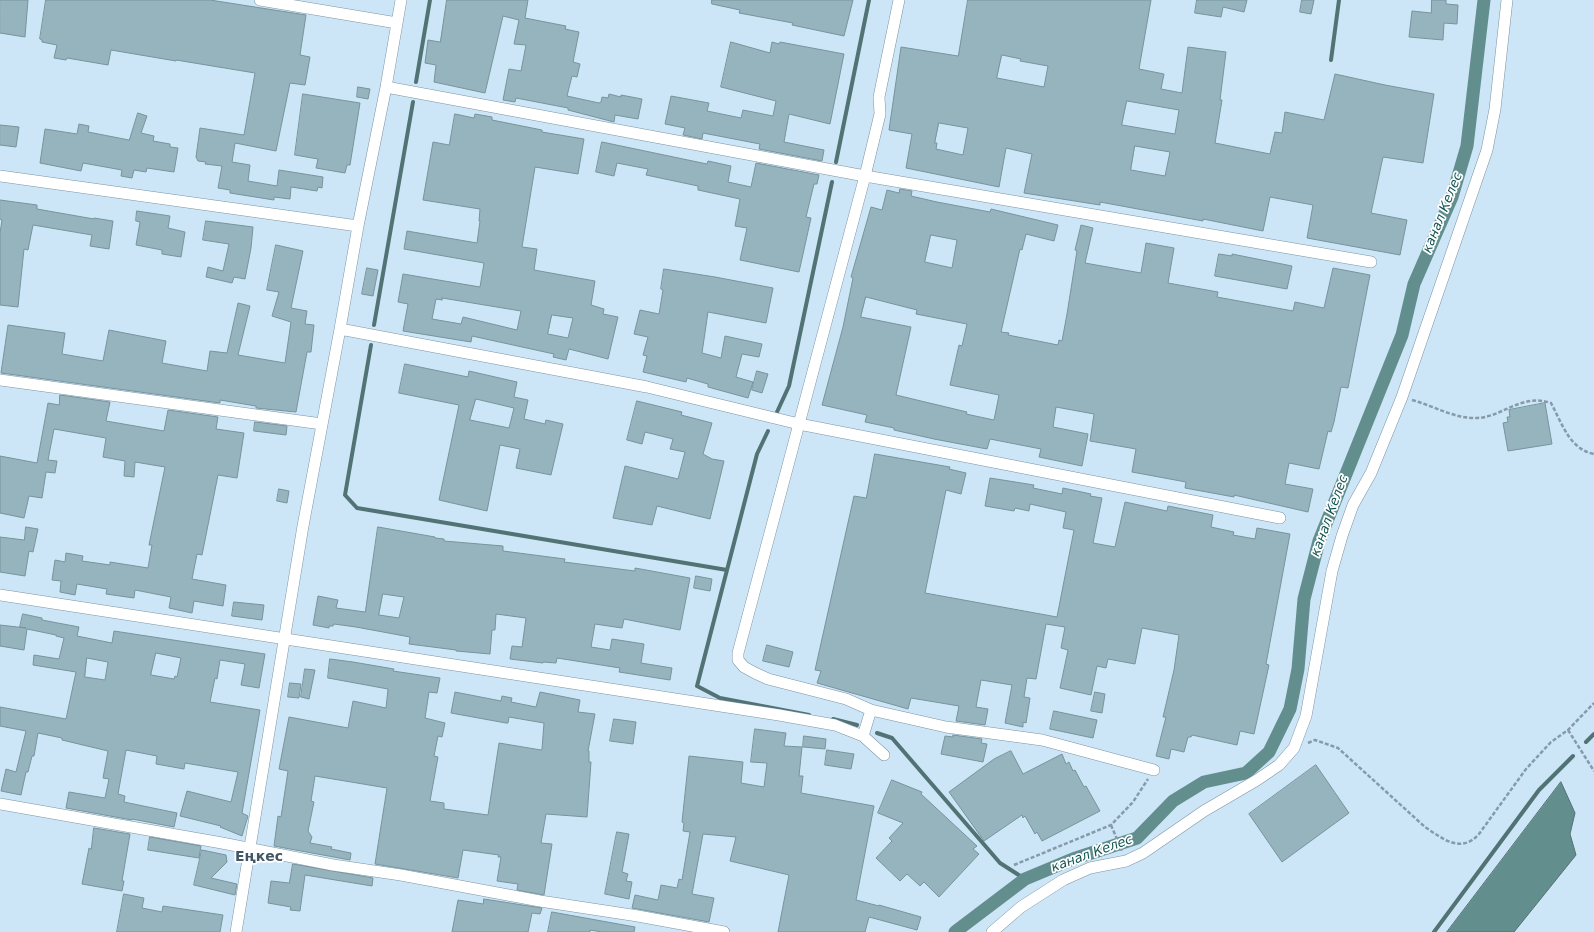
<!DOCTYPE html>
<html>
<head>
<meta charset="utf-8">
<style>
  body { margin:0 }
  canvas { display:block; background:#cce5f7 }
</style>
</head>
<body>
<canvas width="1594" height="932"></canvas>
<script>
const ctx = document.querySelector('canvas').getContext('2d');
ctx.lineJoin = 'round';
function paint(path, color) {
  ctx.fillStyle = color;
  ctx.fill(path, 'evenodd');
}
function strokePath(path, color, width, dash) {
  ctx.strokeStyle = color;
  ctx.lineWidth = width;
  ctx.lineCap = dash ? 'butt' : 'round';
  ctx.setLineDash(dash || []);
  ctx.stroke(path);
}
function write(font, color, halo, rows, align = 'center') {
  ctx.font = font + ' "DejaVu Sans",sans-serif';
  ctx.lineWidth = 3.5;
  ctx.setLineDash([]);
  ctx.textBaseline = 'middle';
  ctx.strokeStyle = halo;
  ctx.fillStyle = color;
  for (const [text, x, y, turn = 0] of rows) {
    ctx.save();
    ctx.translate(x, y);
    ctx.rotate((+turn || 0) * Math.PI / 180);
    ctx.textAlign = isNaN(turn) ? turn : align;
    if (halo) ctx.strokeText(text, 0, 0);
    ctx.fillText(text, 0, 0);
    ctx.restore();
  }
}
const water = new Path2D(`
  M 1561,782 L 1575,813 L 1570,834 L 1576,855 L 1514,932 L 1447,932 Z`);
paint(water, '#628f8e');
strokePath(water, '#517374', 1);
strokePath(new Path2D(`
  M 1331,60 L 1339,0
  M 416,82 L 430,0
  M 836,162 L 869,0
  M 374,325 L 413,102
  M 371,345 L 345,495 L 357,508 L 727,570
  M 777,412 L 789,386 L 832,182
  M 768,431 L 757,454 L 697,686 L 720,698 L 809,715
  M 833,719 L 857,725
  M 877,733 L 892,738 L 1000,863 L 1025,879
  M 1586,742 L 1594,734
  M 1434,932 L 1539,790 L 1573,756`), '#517374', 4);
strokePath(new Path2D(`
  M 955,932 L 1025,879 L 1073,859 L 1137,838 L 1173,801 L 1204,782 L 1246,773 L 1269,752 L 1290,709 L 1298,669 L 1304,599 L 1319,541 L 1402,335 L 1414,284 L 1452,197 L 1467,146 L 1484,0`), '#628f8e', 13);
const building = new Path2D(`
  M 0,0 L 28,0 L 25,37 L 0,33 Z
  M 46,0 L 210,0 L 306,15 L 300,55 L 310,57 L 305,85 L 290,83 L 276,151 L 235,143 L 232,162 L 250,165 L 248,181 L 277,186 L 279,170 L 323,177 L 322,188 L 318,187 L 317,191 L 291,187 L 290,199 L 274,197 L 274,200 L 230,193 L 230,190 L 218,188 L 222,166 L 205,164 L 206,162 L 198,161 L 196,157 L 200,128 L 244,135 L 255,73 L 176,60 L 176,61 L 111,50 L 108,65 L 67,58 L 66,60 L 54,58 L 57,45 L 42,42 L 42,40 L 40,39 Z
  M 447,0 L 528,0 L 525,18 L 566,26 L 565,29 L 579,32 L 573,62 L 580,64 L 577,77 L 572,76 L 567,96 L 599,103 L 601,102 L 602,97 L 608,98 L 609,94 L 621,97 L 621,95 L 642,99 L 638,119 L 615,115 L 614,122 L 568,110 L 568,108 L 516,98 L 515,102 L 503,100 L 509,69 L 521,71 L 526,45 L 514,44 L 519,20 L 503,16 L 485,93 L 434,82 L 436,65 L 425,63 L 428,40 L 440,42 Z
  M 712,0 L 853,0 L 844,36 L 792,25 L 793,23 L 739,13 L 740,10 L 712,4 Z
  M 968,0 L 1151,0 L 1139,69 L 1164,74 L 1161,89 L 1182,93 L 1188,47 L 1226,52 L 1220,100 L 1222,100 L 1215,143 L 1270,154 L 1275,132 L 1282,133 L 1285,112 L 1324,120 L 1335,74 L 1385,85 L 1434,94 L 1423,163 L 1383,157 L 1371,213 L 1407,220 L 1400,255 L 1307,238 L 1313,205 L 1270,197 L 1263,231 L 1203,219 L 1203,221 L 1100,202 L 1100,205 L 1024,193 L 1032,154 L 1006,148 L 999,187 L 906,168 L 912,134 L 889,130 L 901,47 L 958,56 ZM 1002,55 L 1021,59 L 1020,61 L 1048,66 L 1044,87 L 997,78 ZM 1127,101 L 1179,110 L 1175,134 L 1122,125 ZM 939,123 L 968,128 L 963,155 L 936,149 L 937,143 L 935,143 ZM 1135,146 L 1170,152 L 1165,176 L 1131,170 Z
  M 1197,0 L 1247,0 L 1244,12 L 1223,7 L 1221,17 L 1195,13 Z
  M 1302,0 L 1314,0 L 1311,14 L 1300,12 Z
  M 1432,0 L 1446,0 L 1446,4 L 1458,5 L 1457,24 L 1444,23 L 1443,40 L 1409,37 L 1412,11 L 1431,13 Z
  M 731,42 L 770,53 L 772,42 L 779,44 L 780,42 L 844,54 L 830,124 L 789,114 L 784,142 L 824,150 L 822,161 L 759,149 L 760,144 L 703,133 L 702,139 L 683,135 L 685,128 L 665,124 L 671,96 L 709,103 L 707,111 L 741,118 L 743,110 L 773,116 L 776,101 L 721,87 Z
  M 358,87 L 370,89 L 368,99 L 357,97 Z
  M 303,94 L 360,103 L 350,165 L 347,165 L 345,173 L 316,168 L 318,159 L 295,155 Z
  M 138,113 L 147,116 L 141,133 L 154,136 L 153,141 L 170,144 L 170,147 L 178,148 L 174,172 L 147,168 L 146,172 L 134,170 L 132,178 L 121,176 L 122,170 L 83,163 L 81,171 L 40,163 L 45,129 L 77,134 L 79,124 L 89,126 L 88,132 L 129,140 Z
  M 455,114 L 474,118 L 475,114 L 492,117 L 492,120 L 542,130 L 542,132 L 584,139 L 578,174 L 535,167 L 522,247 L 537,249 L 534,270 L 595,281 L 591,305 L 604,309 L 603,314 L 618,317 L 608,359 L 569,349 L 566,360 L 553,357 L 554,354 L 472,336 L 471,342 L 403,331 L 408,304 L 398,302 L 403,274 L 480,287 L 484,263 L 404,249 L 407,231 L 477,243 L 480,221 L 479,221 L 480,209 L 423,200 L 433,142 L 449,145 ZM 442,298 L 521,311 L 517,330 L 463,317 L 461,324 L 432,319 L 436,299 L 442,300 ZM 552,315 L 573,318 L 568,338 L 548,334 Z
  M 0,125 L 19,127 L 16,147 L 0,145 Z
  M 602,142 L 707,164 L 708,161 L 731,166 L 728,182 L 751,187 L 756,163 L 819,175 L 817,184 L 814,184 L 806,217 L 811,218 L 799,272 L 740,260 L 747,228 L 735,226 L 740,199 L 698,190 L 698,186 L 646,175 L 648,169 L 617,163 L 614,176 L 596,172 Z
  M 900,189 L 912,191 L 911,196 L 937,202 L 990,212 L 991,209 L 1058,225 L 1054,241 L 1026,234 L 1022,250 L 1020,249 L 1001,332 L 1009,333 L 1008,335 L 1058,345 L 1059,340 L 1062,341 L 1067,314 L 1077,251 L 1075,250 L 1081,225 L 1093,228 L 1085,263 L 1141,273 L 1146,243 L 1174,248 L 1168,283 L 1218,292 L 1217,297 L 1293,311 L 1295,302 L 1324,308 L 1333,268 L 1370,275 L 1348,388 L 1341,387 L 1334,422 L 1331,432 L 1328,431 L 1319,469 L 1289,463 L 1285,484 L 1313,489 L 1308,512 L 1234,495 L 1234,497 L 1185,488 L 1186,482 L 1132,472 L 1136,449 L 1090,441 L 1094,414 L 1056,407 L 1053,427 L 1088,434 L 1082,466 L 1039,457 L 1041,449 L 990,439 L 987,449 L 934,439 L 894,430 L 894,428 L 865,422 L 867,415 L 822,405 L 843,327 L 853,278 L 851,277 L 871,207 L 882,210 L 887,190 L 899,193 ZM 931,235 L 957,240 L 952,268 L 925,262 ZM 866,297 L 917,310 L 916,314 L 967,324 L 962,346 L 959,345 L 950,385 L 999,395 L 994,420 L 966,414 L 967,412 L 896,395 L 911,327 L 861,317 Z
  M 0,200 L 37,205 L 37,209 L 94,219 L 94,218 L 113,221 L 109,249 L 90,246 L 92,235 L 33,225 L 28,250 L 24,249 L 18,307 L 0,305 L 0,233 L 2,220 L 0,219 Z
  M 137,211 L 170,216 L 168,228 L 185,232 L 181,257 L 162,254 L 162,250 L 136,245 L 140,222 L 136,221 Z
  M 206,221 L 253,227 L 251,248 L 245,279 L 234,277 L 232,283 L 206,277 L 208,267 L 223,271 L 229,244 L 203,240 Z
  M 276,245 L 303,251 L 291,308 L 307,311 L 305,324 L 314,325 L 311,352 L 307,352 L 296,412 L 256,408 L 256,406 L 220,400 L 220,403 L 1,373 L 8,325 L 65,333 L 62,354 L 103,361 L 109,330 L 166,341 L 162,363 L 207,371 L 210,351 L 227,353 L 238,303 L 250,306 L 238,355 L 285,363 L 291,322 L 272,316 L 279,292 L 267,290 Z
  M 1219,254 L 1232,256 L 1232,254 L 1292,266 L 1287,289 L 1215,276 Z
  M 367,268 L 378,270 L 373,296 L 362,294 Z
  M 664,269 L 715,277 L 773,288 L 766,323 L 708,312 L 702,353 L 721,358 L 725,336 L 762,344 L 759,357 L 742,354 L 736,377 L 753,382 L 748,398 L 708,387 L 708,384 L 687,378 L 686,382 L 643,372 L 647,356 L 643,355 L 648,337 L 634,334 L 640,310 L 659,314 L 663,290 L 661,289 Z
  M 405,364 L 468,377 L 469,371 L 517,382 L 514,397 L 528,400 L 524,419 L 545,424 L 546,420 L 563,424 L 551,475 L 516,468 L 520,449 L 500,445 L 487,511 L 439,500 L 459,405 L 399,393 ZM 476,399 L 514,408 L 509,428 L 470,420 Z
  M 757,371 L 768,374 L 762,393 L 752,390 Z
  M 60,395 L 110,402 L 106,421 L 164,431 L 168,410 L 218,417 L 216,429 L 244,433 L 237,478 L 218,475 L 202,555 L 197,554 L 192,579 L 226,585 L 223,606 L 194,601 L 192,613 L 169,608 L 171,597 L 135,590 L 134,598 L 106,594 L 107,589 L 77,584 L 75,595 L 60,592 L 61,581 L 52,580 L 55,560 L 65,562 L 66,553 L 83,556 L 82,561 L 110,565 L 110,562 L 148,568 L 152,545 L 149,545 L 165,467 L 135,462 L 134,477 L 124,476 L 125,461 L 103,457 L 106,438 L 54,429 L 48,460 L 57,461 L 55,473 L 46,472 L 42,498 L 29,496 L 24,518 L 0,513 L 0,456 L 37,463 L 48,403 L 59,405 Z
  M 637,401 L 682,412 L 681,415 L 712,423 L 703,454 L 712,459 L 724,461 L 710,519 L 657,506 L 652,525 L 613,518 L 625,466 L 678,479 L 685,452 L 670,449 L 673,439 L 645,432 L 642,444 L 627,440 Z
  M 1545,403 L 1552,444 L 1508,451 L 1503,423 L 1508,422 L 1507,417 L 1510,417 L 1509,410 Z
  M 255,422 L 287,426 L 286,435 L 254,431 Z
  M 875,454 L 950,467 L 949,469 L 966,473 L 961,494 L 946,490 L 925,593 L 1057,617 L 1074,530 L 1063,528 L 1066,512 L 1030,504 L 1029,511 L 1015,508 L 1014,511 L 985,506 L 990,478 L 1034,485 L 1033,488 L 1062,494 L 1063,488 L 1091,494 L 1090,496 L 1102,498 L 1093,543 L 1115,547 L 1125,502 L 1167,511 L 1168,506 L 1213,515 L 1211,527 L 1234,532 L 1233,535 L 1255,539 L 1257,528 L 1290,534 L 1266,664 L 1269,665 L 1254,734 L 1240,731 L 1237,745 L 1192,735 L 1191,737 L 1188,737 L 1184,752 L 1171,749 L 1169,759 L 1156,756 L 1166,717 L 1163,717 L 1174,670 L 1179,635 L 1142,628 L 1135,664 L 1108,659 L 1106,668 L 1097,666 L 1091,695 L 1060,688 L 1068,650 L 1061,648 L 1065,627 L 1046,624 L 1036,679 L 1027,678 L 1024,697 L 1030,698 L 1026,723 L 1023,722 L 1023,727 L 1005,723 L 1012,685 L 981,680 L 976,707 L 988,709 L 985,725 L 956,721 L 959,706 L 911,698 L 908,709 L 817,683 L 821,671 L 815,670 L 854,496 L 866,498 Z
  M 279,489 L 289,491 L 287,503 L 277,501 Z
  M 26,527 L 38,529 L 33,552 L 29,551 L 25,576 L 0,572 L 0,537 L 24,540 Z
  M 378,527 L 435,537 L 435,538 L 444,539 L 444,541 L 503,546 L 503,551 L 565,559 L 564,562 L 635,571 L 635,568 L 690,578 L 680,630 L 624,619 L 622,628 L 595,624 L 591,647 L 610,650 L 612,639 L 644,644 L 641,663 L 672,668 L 670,680 L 619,672 L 620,668 L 557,658 L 556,663 L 543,662 L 543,663 L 510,659 L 512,646 L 522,647 L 526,618 L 496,614 L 495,630 L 492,630 L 490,654 L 456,651 L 456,650 L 409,644 L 410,637 L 356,627 L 334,624 L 333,626 L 329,626 L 329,628 L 313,625 L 318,596 L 338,600 L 336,608 L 365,612 ZM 383,594 L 404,597 L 399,618 L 379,615 Z
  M 696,576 L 712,579 L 710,591 L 694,588 Z
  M 234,602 L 264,605 L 262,620 L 232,616 Z
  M 23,614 L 42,618 L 42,620 L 79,627 L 77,636 L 112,643 L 114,631 L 265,654 L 259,688 L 241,685 L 245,664 L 220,660 L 217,679 L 215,678 L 210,702 L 260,710 L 242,813 L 248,816 L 242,836 L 220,827 L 221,826 L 180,816 L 187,791 L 231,802 L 238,772 L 185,763 L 184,769 L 156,764 L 157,756 L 126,750 L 118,794 L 125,796 L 124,802 L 177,813 L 174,827 L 132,819 L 132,820 L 66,808 L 69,792 L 105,798 L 109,779 L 103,778 L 108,751 L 62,740 L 62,738 L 38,733 L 34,756 L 32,756 L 28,772 L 26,772 L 21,795 L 1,791 L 6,769 L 16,772 L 26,731 L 0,726 L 0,707 L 66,719 L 76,672 L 33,665 L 34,655 L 59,659 L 64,638 L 56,636 L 56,635 L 27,629 L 24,650 L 0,646 L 0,625 L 26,628 L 20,627 ZM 156,653 L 181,658 L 177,677 L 175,676 L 174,679 L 151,675 ZM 87,658 L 108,662 L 105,680 L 85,677 Z
  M 767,645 L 793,652 L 789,667 L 763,661 Z
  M 330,659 L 353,662 L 394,669 L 393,671 L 440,678 L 437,693 L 429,692 L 425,718 L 445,723 L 442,737 L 438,736 L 434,756 L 438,757 L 430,801 L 444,803 L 444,809 L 488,815 L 499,743 L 541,750 L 542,749 L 544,723 L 509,717 L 508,723 L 506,723 L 451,713 L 455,692 L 501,701 L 502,696 L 512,698 L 511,702 L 536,707 L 540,692 L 580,700 L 578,712 L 595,714 L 588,751 L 589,751 L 589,762 L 591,762 L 587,817 L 546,814 L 541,843 L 552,844 L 544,895 L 517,890 L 518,884 L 497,881 L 501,857 L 498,857 L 499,855 L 463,850 L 458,878 L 375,864 L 387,788 L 315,776 L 311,801 L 314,802 L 308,831 L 312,837 L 310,843 L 332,847 L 331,849 L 351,853 L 350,860 L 274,846 L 278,816 L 281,817 L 288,771 L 279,769 L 289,717 L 348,728 L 353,701 L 386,708 L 388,689 L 328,678 Z
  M 305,669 L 315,670 L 309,699 L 301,697 Z
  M 290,683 L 301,684 L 299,698 L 288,697 Z
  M 1095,692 L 1105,694 L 1102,713 L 1091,711 Z
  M 1054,711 L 1097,720 L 1093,738 L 1050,729 Z
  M 614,719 L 636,722 L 633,744 L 610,741 Z
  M 755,729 L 786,733 L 784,746 L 802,747 L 799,776 L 803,776 L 801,793 L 874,806 L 856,900 L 879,906 L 879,905 L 921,917 L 917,930 L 869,917 L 865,932 L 778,932 L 789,875 L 730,861 L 736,837 L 703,834 L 692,894 L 714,898 L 709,922 L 632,908 L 635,895 L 658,900 L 661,885 L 677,888 L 679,879 L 682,880 L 690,832 L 683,831 L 684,823 L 682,822 L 689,756 L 743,762 L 741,783 L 764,787 L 767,763 L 751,762 Z
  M 953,735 L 982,739 L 981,743 L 987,744 L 983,762 L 941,754 L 945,736 L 953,737 Z
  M 804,736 L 826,739 L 825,749 L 803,747 Z
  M 827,750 L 854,754 L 851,769 L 825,765 Z
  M 1011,751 L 1023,774 L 1062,754 L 1066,764 L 1069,762 L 1073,771 L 1075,770 L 1084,787 L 1086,786 L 1100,811 L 1042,841 L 1037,832 L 1035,834 L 1025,816 L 1023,818 L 1022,815 L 984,841 L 949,792 L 994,759 Z
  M 1316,765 L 1349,813 L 1282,862 L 1249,814 Z
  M 892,780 L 922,792 L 921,794 L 977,846 L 973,849 L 979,854 L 939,897 L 924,882 L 920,886 L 907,874 L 900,881 L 876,858 L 892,841 L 889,838 L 903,823 L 878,813 Z
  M 94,828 L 130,834 L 122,881 L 124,881 L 122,891 L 82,884 L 89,848 L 91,849 Z
  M 617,832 L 629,834 L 622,872 L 628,874 L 626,881 L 632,882 L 629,899 L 605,894 Z
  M 150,837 L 201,846 L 199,858 L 148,850 Z
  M 202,850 L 226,855 L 227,862 L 211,878 L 237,884 L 235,895 L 194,885 Z
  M 293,864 L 373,878 L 372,886 L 305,875 L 300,911 L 290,910 L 291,907 L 268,903 L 271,881 L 289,883 Z
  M 124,894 L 144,898 L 142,908 L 162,912 L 163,906 L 223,915 L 220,932 L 117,932 Z
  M 484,899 L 542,908 L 540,914 L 532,913 L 528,932 L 452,932 L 458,900 L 483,904 Z
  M 552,912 L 635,927 L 634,932 L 602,932 L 590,930 L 590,932 L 548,932 Z`);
paint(building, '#95b4bd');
strokePath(building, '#77949d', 1);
const minor = new Path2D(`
  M 260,0 L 397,23
  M 899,0 L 879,97 L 880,114 L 865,176 L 738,653 L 738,660 L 744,667 L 755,673 L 768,679 L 846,699 L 871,710 L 946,727 L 1042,740 L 1154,770
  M 386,87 L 865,176 L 1371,262
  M 0,176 L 358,226
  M 340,329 L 647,387 L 799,424 L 1280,518
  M 0,380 L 322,424
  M 0,595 L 779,715 L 835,725 L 863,736 L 884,755
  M 863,736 L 871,710
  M 0,804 L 222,843 L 333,865 L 401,875 L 540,901 L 638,916 L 724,932
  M 236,932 L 303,526 L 340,329 L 358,226 L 386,87 L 401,0
  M 992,932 L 1021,907 L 1063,880 L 1090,868 L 1126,861 L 1143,853 L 1204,811 L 1257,780 L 1279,765 L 1294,748 L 1306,716 L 1332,571 L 1342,536 L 1353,505 L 1371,473 L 1402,397 L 1487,150 L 1495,109 L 1507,0`);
strokePath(minor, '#7d94a4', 12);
strokePath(new Path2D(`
  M 1412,400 C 1434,406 1455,419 1477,418 C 1503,417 1521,393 1551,403 C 1562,423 1569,449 1594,454
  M 1568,730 L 1594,771
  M 1308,743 L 1315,740 L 1338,748 L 1425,827 C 1443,839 1461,854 1479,834 L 1526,769 L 1551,742 L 1568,730 L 1594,703
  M 1111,825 L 1122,851
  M 1014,865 L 1111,825 L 1133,802 L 1148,779`), '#879aa7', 2.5, [4, 2]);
strokePath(minor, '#fff', 11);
write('italic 13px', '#135555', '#fff', [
  ["канал Келес",1443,213,-68],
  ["канал Келес",1330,516,-70],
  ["канал Келес",1092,854,-20]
]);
write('bold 14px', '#425766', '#fff', [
  ["Еңкес",259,857]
]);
</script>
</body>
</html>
